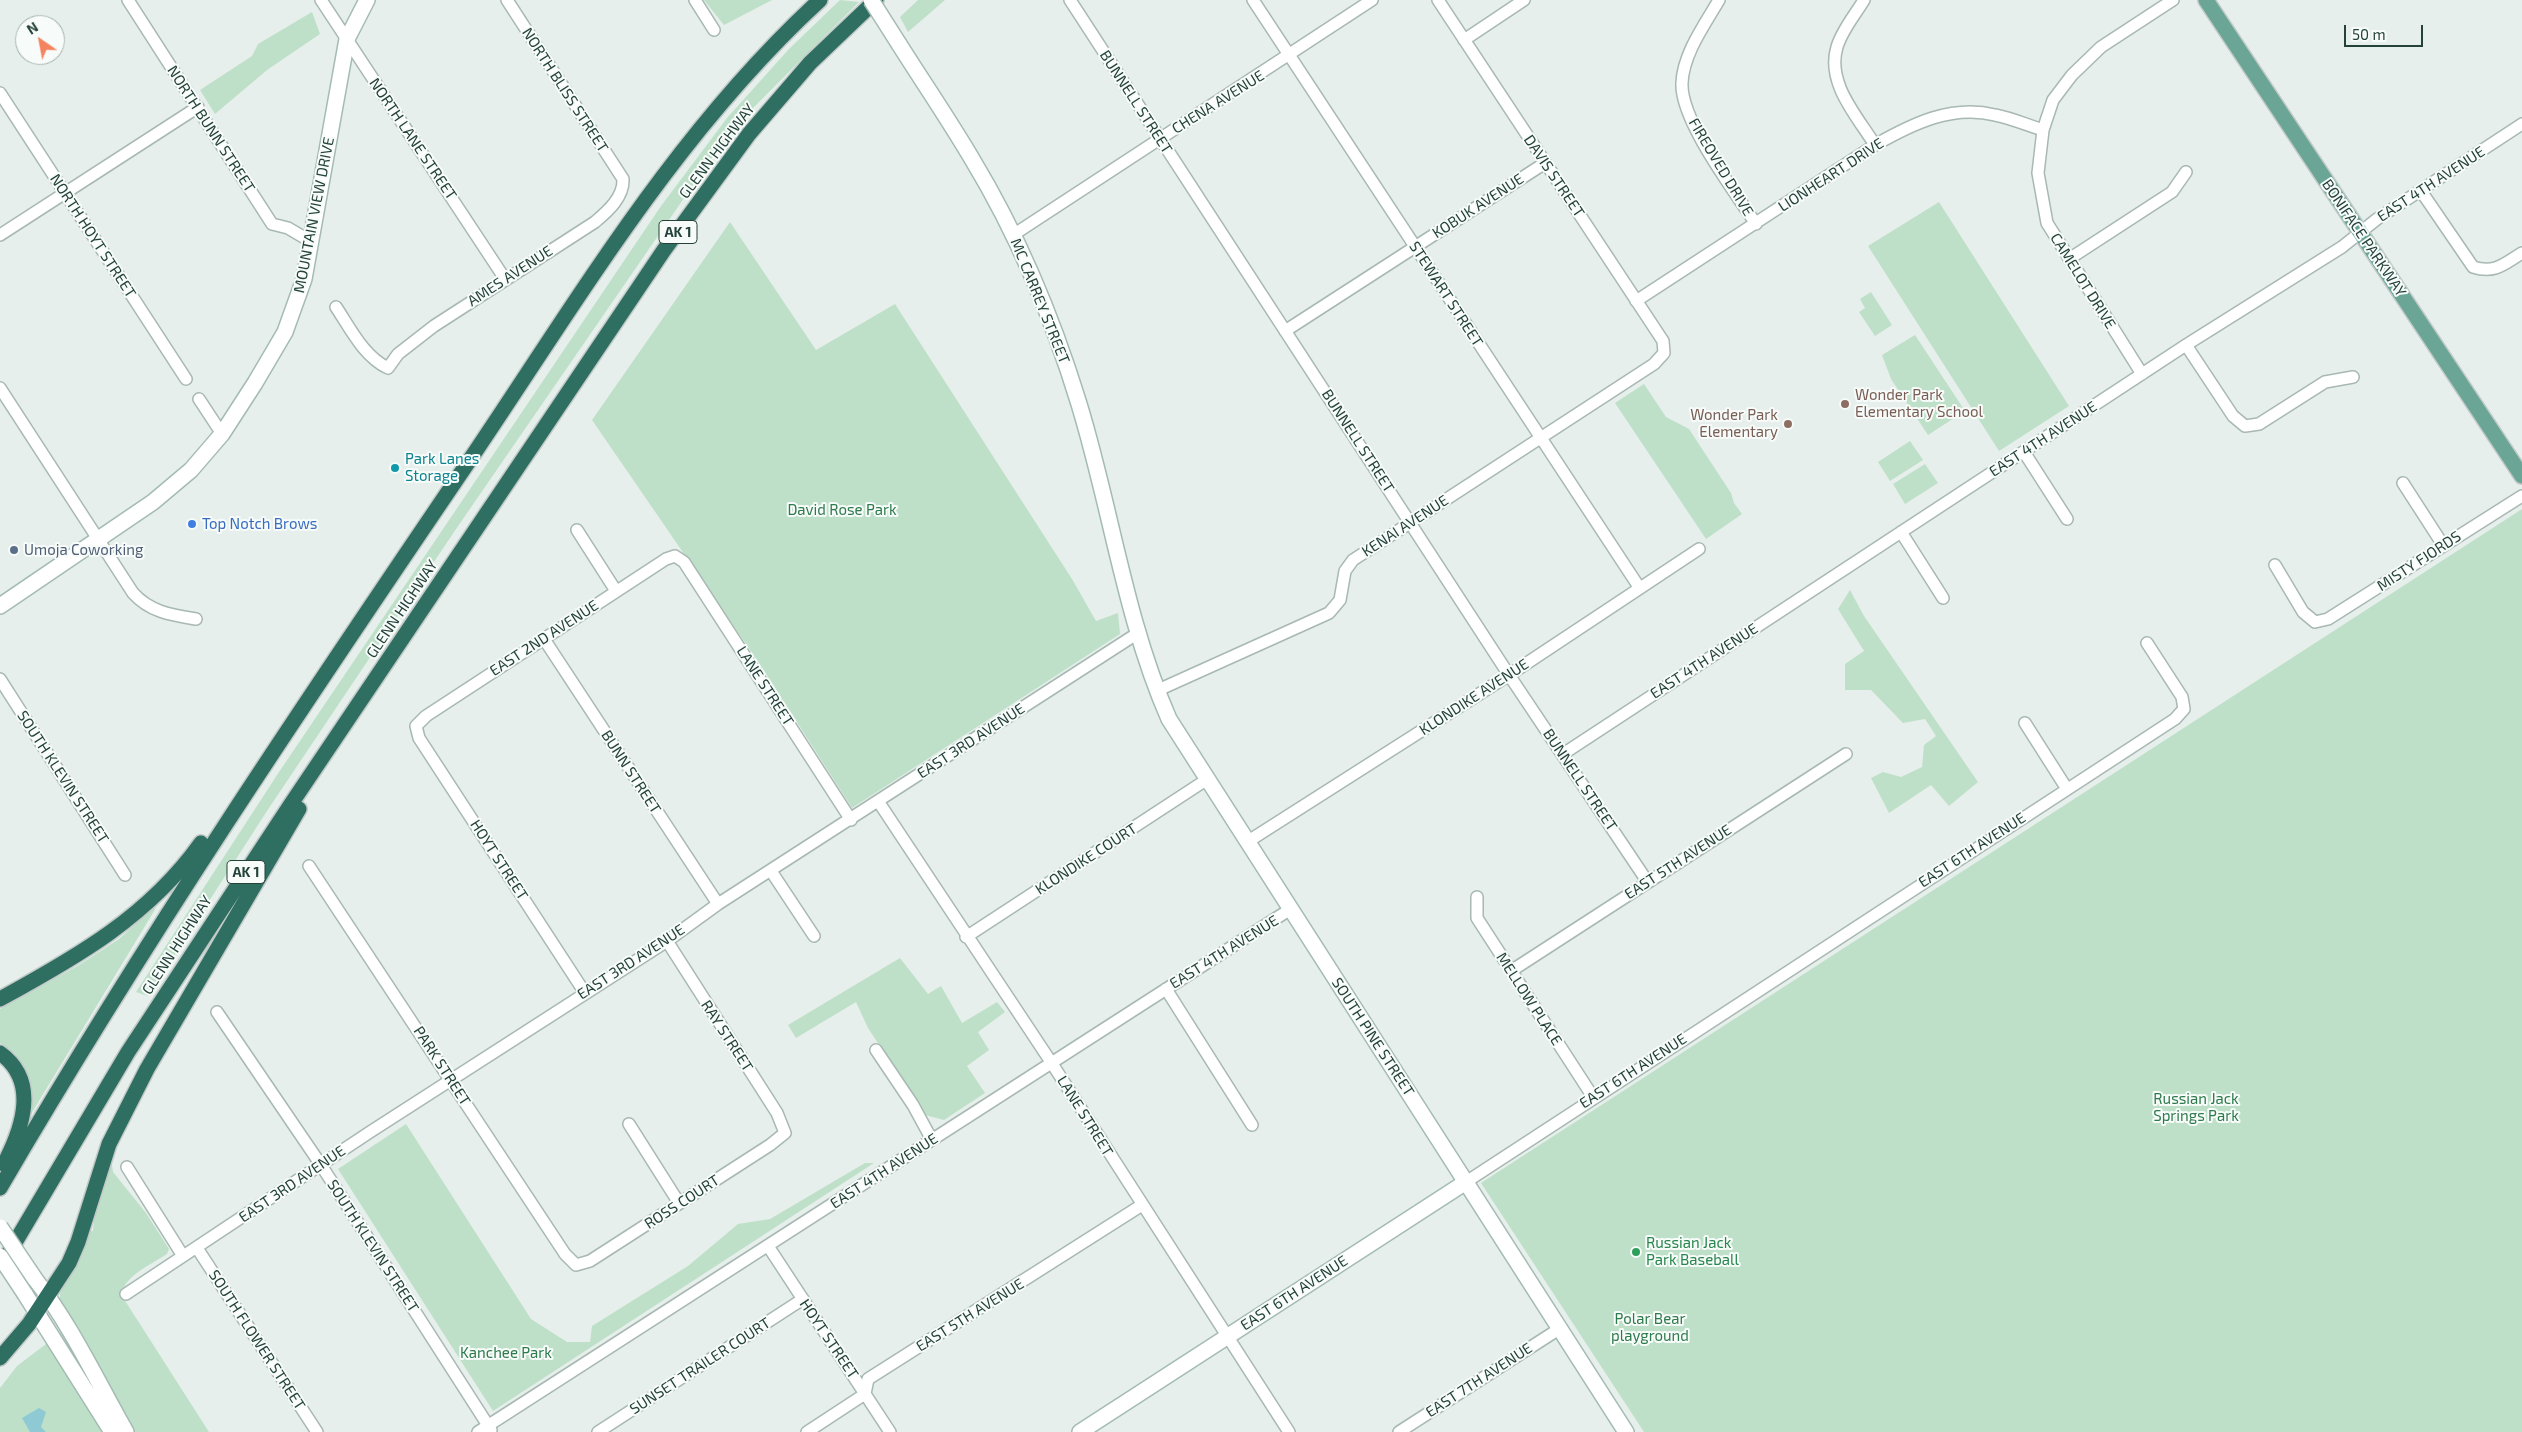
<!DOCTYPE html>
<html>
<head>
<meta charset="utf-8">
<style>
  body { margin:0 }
  #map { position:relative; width:2522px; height:1432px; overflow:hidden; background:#e6efeb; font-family:"Exo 2",sans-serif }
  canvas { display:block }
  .north { position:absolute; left:15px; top:15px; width:50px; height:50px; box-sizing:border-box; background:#f7fbf9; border:1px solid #a3b1ad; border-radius:50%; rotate:327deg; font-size:14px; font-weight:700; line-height:20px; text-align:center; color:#24423a }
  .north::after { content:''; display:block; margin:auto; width:18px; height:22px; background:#f4845f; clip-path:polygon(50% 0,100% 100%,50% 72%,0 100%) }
  .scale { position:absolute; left:2344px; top:25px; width:79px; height:22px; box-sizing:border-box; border:2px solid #24423a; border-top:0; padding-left:6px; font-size:15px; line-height:18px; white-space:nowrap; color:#24423a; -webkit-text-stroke:4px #f7fbf9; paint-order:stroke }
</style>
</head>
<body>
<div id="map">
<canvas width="2522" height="1432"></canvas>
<div class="north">N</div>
<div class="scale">50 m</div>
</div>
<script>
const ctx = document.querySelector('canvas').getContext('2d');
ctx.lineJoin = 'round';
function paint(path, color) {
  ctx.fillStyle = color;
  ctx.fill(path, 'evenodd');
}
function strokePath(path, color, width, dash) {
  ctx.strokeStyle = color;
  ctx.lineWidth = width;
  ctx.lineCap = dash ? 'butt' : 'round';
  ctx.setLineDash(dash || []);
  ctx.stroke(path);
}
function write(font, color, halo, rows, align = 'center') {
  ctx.font = font + ' "Exo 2",sans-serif';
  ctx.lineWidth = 4;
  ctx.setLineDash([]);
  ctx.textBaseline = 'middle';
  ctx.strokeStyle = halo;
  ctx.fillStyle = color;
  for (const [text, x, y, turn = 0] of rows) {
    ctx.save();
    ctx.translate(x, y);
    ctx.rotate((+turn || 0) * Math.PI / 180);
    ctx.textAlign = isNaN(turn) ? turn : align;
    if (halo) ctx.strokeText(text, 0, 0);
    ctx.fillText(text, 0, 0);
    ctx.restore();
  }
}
paint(new Path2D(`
  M 704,0 L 772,0 L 724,25 Z
  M 840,0 L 859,2 L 747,114 L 713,156 L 454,532 L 267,811 L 148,996 L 136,992 L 279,772 L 661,206 L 727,118 L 789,49 Z
  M 918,0 L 945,0 L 908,32 L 900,17 Z
  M 312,12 L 320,34 L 267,70 L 215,114 L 200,90 L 252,56 L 258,44 Z
  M 1939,202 L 2069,406 L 1999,451 L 1868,246 Z
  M 730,222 L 816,350 L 895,304 L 1072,579 L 1096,621 L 1118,613 L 1120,634 L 852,808 L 759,663 L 592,420 Z
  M 1871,292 L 1892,325 L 1875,336 L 1859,312 L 1865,308 L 1860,299 Z
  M 1915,335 L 1965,411 L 1928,435 L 1891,379 L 1882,355 Z
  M 1644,384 L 1666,417 L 1689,429 L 1731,493 L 1734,503 L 1742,514 L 1706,539 L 1615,403 Z
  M 1910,441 L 1923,460 L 1890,481 L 1878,462 Z
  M 1925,464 L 1938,483 L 1905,504 L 1893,484 Z
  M 2522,509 L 2522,1432 L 1644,1432 L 1481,1183 Z
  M 1850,590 L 1864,616 L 1978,782 L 1949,806 L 1931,785 L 1889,813 L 1871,778 L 1883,772 L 1901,777 L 1922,767 L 1924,745 L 1936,736 L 1925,719 L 1903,723 L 1871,690 L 1845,690 L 1845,664 L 1864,651 L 1838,609 Z
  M 156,908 L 28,1119 C 33,1080 32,1068 0,1043 L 0,1009 L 79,965 L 119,939 L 151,910 Z
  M 900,958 L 928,994 L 941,986 L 962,1023 L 997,1002 L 1005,1012 L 978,1032 L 989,1050 L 967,1066 L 985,1093 L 944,1120 L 925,1115 L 868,1028 L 856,1002 L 796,1038 L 788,1025 Z
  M 406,1124 L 531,1319 L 567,1342 L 590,1342 L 592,1326 L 688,1266 L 738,1224 L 770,1219 L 865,1163 L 874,1163 L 493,1411 L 338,1169 Z
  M 111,1158 L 113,1172 L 146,1213 L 169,1249 L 167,1254 C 154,1263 121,1277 122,1296 L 209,1432 L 0,1432 L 0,1388 L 17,1366 L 71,1325 L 60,1301 L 60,1294 L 86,1229 L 93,1231 L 96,1194 Z`), '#bfe0c8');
paint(new Path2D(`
  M 39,1408 L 46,1412 L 41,1427 L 46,1432 L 30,1432 L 22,1418 Z`), '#8ec9d4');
const street = new Path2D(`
  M 128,0 L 272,224 L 288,228 L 310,241
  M 321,0 L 505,279
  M 695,0 L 714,30
  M 1070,0 L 1509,675 L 1647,881
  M 1253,0 L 1639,587
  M 1719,0 C 1705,24 1683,54 1682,83 C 1680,120 1735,192 1756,224
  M 1864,0 C 1855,15 1842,30 1837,47 C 1826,83 1857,116 1875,145
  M 1464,40 L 1524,0
  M 0,93 L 186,379
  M 2421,191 L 2473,267 C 2495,274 2504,264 2522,253
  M 0,235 L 198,107
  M 1013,235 L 1372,0
  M 2069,259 L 2172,192 L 2186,172
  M 1636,301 L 1875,145 C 1912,124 1952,104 1995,115 C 2011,118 2027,125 2043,130
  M 336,307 C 350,328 364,357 388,368 L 398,354 L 434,326 L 595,222 C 608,211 624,197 623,179 L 507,0
  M 1285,331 L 1545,163
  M 2186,345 L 2233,416 L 2245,426 L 2259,424 L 2325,382 L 2353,377
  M 2142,374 L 2047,223 L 2038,173 L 2043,130 L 2053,100 L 2072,75 L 2101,47 L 2173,0
  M 0,388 L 133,593 C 150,612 171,615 196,619
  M 199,399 L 222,434
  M 2024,452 L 2067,519
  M 2403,483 L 2443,545
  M 577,530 L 616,591
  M 1901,532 L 1943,598
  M 2275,565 L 2303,612 L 2315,622 L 2328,619 L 2522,496
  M 544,639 L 718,904
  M 0,679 L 125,875
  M 1156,691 L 1329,613 L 1340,600 L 1345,571 L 1353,560 L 1654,364 L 1664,353 L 1663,341 L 1438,0
  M 2025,723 L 2067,789
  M 1563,754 L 2186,345 L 2342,247 L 2377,219 L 2522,124
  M 878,801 L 1051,1062 L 1289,1432
  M 1247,842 L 1509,675 L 1699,549
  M 309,866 L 565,1254 L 576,1265 L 590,1261 L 770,1145 L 785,1133 L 777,1113 L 667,941
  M 771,871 L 814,936
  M 1477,897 L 1477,918 L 1593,1097
  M 966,937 L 1206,780
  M 1511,971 L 1846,754
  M 1166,989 L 1252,1125
  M 585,993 L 419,738 L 416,726 L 426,716 L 666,559 L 675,556 L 684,562 L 851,820
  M 217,1012 L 321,1165 L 491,1430
  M 876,1050 L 913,1105 L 932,1140
  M 629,1124 L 679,1203
  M 127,1167 L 183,1256
  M 1466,1182 L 2175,719 L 2184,709 L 2182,697 L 2147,643
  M 768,1246 L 890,1432
  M 197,1248 L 317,1432
  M 126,1294 L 370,1132 L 667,941 L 718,904 L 1138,633
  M 478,1432 L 1289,910
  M 598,1432 L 803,1299
  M 807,1432 L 865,1394 L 868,1379 L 1142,1205
  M 1399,1432 L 1559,1329`);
const secondary = new Path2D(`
  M 899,44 C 923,82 949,120 972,159 C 1018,235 1053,319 1079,404 C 1111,508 1125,619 1169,719 L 1626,1432
  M 0,606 L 153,502 L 191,470 L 222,434 L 255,383 L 285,332 L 304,279 L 347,39 L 367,0
  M 35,1279 C 71,1325 97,1381 126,1432
  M 25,1294 L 112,1432
  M 1080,1432 L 1466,1182`);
const primary = new Path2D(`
  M 2206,0 L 2522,476`);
const highway = new Path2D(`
  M 0,999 C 77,957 149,916 201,843
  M 0,1053 C 39,1081 23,1128 4,1164
  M 0,1188 C 144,941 304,704 465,467 C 575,305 674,134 820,0
  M 7,1256 L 128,1052 L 291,804 L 664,250 L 749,134 L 810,63 L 876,0
  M 0,1358 L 29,1324 L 69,1263 L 78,1242 L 109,1144 L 147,1069 L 299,809`);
strokePath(street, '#a8b8b2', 14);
strokePath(secondary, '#a4bbb3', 18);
strokePath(primary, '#c2cac8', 18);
strokePath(highway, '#c2cac8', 18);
strokePath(street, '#fff', 11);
strokePath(secondary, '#fff', 15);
strokePath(primary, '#6aa596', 15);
strokePath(highway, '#2f6f62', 15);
const secondaryBridge = new Path2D(`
  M 871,0 L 899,44
  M 0,1227 L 35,1279
  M 0,1256 L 25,1294`);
strokePath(secondaryBridge, '#a4bbb3', 18, []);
strokePath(secondaryBridge, '#fff', 15);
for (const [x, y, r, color] of [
  [1845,404,5,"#8d6e63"],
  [1788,424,5,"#8d6e63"],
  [395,468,5,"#0f9aa8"],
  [192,524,5,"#3f7fe0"],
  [14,550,5,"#5c6f8a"],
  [1636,1252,5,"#2e9e5b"]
]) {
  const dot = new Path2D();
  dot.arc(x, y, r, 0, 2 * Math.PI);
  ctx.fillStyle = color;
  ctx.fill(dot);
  strokePath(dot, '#f7fbf9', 2);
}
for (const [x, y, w] of [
  [678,232,38],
  [246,872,38]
]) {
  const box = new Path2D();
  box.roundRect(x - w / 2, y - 11.5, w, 23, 4);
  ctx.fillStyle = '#f7fbf9';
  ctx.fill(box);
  strokePath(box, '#24423a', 1);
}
write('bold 14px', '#24423a', null, [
  ["AK 1",678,232],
  ["AK 1",246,872]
]);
write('15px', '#24423a', '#f7fbf9', [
  ["NORTH BLISS STREET",565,90,57],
  ["BUNNELL STREET",1136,102,57],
  ["CHENA AVENUE",1218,102,-32],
  ["NORTH BUNN STREET",211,129,57],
  ["NORTH LANE STREET",413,139,56],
  ["GLENN HIGHWAY",717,151,-53],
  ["FIREOVED DRIVE",1721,167,59],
  ["LIONHEART DRIVE",1831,175,-33],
  ["DAVIS STREET",1554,176,56],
  ["EAST 4TH AVENUE",2431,184,-33],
  ["KOBUK AVENUE",1478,206,-33],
  ["MOUNTAIN VIEW DRIVE",314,215,-79],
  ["NORTH HOYT STREET",93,236,57],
  ["BONIFACE PARKWAY",2364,238,56],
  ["AMES AVENUE",510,276,-33],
  ["CAMELOT DRIVE",2083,281,58],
  ["STEWART STREET",1446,294,57],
  ["MC CARREY STREET",1040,301,68],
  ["EAST 4TH AVENUE",2043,439,-33],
  ["BUNNELL STREET",1358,441,57],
  ["KENAI AVENUE",1405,526,-33],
  ["MISTY FJORDS",2419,561,-33],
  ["GLENN HIGHWAY",402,609,-56],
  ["EAST 2ND AVENUE",544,638,-33],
  ["EAST 4TH AVENUE",1704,661,-33],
  ["LANE STREET",765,686,57],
  ["KLONDIKE AVENUE",1474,697,-33],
  ["EAST 3RD AVENUE",971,741,-33],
  ["BUNN STREET",631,772,57],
  ["SOUTH KLEVIN STREET",63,777,57],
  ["BUNNELL STREET",1580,780,56],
  ["EAST 6TH AVENUE",1972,850,-33],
  ["KLONDIKE COURT",1086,859,-33],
  ["HOYT STREET",499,860,57],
  ["EAST 5TH AVENUE",1678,862,-33],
  ["GLENN HIGHWAY",177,945,-57],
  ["EAST 4TH AVENUE",1224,952,-32],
  ["EAST 3RD AVENUE",631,962,-33],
  ["MELLOW PLACE",1529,999,57],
  ["RAY STREET",727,1036,57],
  ["SOUTH PINE STREET",1373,1037,57],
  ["PARK STREET",442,1066,57],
  ["EAST 6TH AVENUE",1633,1071,-33],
  ["LANE STREET",1085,1116,58],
  ["EAST 4TH AVENUE",884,1171,-33],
  ["EAST 3RD AVENUE",292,1184,-34],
  ["ROSS COURT",682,1202,-33],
  ["SOUTH KLEVIN STREET",373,1246,57],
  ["EAST 6TH AVENUE",1294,1293,-33],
  ["EAST 5TH AVENUE",970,1315,-32],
  ["HOYT STREET",829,1339,56],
  ["SOUTH FLOWER STREET",257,1340,57],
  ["SUNSET TRAILER COURT",700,1366,-33],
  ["EAST 7TH AVENUE",1479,1380,-33]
]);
write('15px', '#785e54', '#f7fbf9', [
  ["Wonder Park",1855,395],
  ["Elementary School",1855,412],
  ["Wonder Park",1778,415,"right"],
  ["Elementary",1778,432,"right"]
], 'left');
write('15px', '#0d838f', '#f7fbf9', [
  ["Park Lanes",405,459],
  ["Storage",405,476]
], 'left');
write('15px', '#2d7a4b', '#f7fbf9', [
  ["David Rose Park",842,510],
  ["Russian Jack",2196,1099],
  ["Springs Park",2196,1116],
  ["Polar Bear",1650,1319],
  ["playground",1650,1336],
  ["Kanchee Park",506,1353]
]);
write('15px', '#366cbe', '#f7fbf9', [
  ["Top Notch Brows",202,524]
], 'left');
write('15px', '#4e5e75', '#f7fbf9', [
  ["Umoja Coworking",24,550]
], 'left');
write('15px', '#27864d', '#f7fbf9', [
  ["Russian Jack",1646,1243],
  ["Park Baseball",1646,1260]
], 'left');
</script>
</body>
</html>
